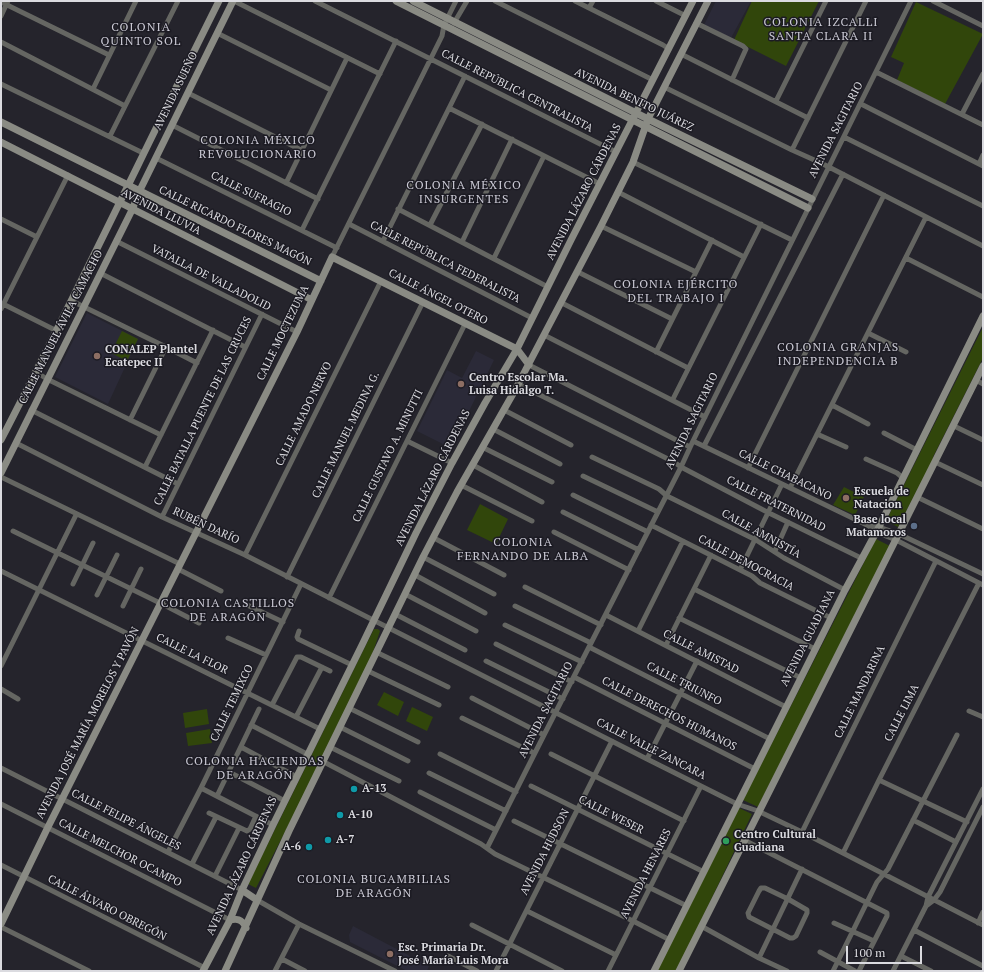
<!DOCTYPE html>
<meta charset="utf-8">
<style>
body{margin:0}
#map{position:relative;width:984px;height:972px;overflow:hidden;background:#25242c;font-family:"PT Serif",serif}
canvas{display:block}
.frame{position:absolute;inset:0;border:2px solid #dbdbe0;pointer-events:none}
.scale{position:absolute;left:846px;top:946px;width:76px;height:18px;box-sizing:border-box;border:2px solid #dbdbe0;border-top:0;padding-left:5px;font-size:12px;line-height:14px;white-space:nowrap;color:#dbdbe0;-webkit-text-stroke:3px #1c1b23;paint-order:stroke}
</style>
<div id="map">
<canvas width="984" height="972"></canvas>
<div class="frame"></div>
<div class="scale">100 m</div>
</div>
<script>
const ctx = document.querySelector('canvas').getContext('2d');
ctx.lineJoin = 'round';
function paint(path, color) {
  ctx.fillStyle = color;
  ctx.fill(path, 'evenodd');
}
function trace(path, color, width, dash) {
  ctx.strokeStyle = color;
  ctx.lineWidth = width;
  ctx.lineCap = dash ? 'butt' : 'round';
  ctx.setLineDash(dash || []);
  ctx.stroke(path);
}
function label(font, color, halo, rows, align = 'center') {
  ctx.font = font + ' "PT Serif",serif';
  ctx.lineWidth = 3;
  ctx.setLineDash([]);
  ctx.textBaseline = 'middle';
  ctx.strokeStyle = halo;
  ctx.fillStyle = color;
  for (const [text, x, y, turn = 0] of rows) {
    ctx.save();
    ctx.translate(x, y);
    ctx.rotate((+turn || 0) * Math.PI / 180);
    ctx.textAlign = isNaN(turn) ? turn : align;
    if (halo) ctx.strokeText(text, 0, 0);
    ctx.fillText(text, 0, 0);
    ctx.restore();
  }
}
const built = new Path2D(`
 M716,1H751L731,38L704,25Z
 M87,313L138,339L108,404L55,377Z
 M476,351L494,360L451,448L417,431L447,370L462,378Z
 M353,926L429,966L427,971H407L350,942L349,935Z`);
const green = new Path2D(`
 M752,1H819L786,66L734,40Z
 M916,2L983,34L945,104L897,80L904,63L891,57Z
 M983,327V358L933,457L934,458L898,527L886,521Z
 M122,331L138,339L127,361L111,353Z
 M844,487L864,497L855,515L833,505Z
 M480,504L508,519L496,544L467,530Z
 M876,539L890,546L758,807L743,800Z
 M374,629H378L380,631L371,658L299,805L256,888L248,884L363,651Z
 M384,692L404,702L398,716L377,705Z
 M412,707L433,717L427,731L406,721Z
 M207,709L209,724L185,728L183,713Z
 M210,729L212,743L188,746L186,733Z
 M739,808L752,814L677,971H657Z`);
const street = new Path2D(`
 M234,1L380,74
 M315,1L616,152
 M495,1L653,80
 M575,1L663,45L669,49
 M656,1L686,16
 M933,1L983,26
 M1,2L109,55
 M589,8L593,1
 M1,16L8,1
 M454,23L467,1
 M696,23L743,46L746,49L732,80
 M217,33L331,90
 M1,42L125,106
 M681,54L808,118
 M876,72L983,125
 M1,84L143,153
 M664,87L792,150L821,163L983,246
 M93,89L136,1
 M188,93L301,150
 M776,101L826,1
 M861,104L983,166
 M449,108L600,184
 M962,114L983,74
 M172,125L318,199
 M110,136L178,1
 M844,137L983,206
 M792,150L866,1
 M156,158L337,248
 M633,162L792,240
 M979,164L983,155
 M286,183L347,58
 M618,192L744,257
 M398,209L548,287
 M1,219L37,237
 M349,224L532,318
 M430,225L482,124
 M601,226L696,272
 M302,230L396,41
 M116,241L297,332
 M383,241L465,76
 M462,242L512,139
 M332,257L442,36L444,25L456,1
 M494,258L544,156
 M906,258L983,297
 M578,272L672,319
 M100,273L245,347
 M72,301L166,347L197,363
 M562,303L688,368
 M3,304L57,331
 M1,309L68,175
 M868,333L906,352
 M544,335L705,417
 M656,352L712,240
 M529,365L690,447
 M36,372L47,379L161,435
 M976,380L983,384
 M518,384L674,462L681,467L769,513L861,558
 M673,399L761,224
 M832,405L868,424
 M31,410L178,484
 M504,410L571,445
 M130,420L166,347
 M954,426L983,440
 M493,429L560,464
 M884,433L917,450
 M817,434L846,447
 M407,441L452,463
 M693,441L869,526L876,532L896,540L983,585
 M16,443L162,517L245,555L647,759L737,804L758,811L802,832L983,925
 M704,446L843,174
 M482,447L552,482
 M592,457L659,489L667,496L756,540L784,558L845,590
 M866,459L897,473L903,478
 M935,462L983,485
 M473,465L542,502
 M145,467L213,330
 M748,468L884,195
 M583,476L658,512
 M1,477L180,564
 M461,485L532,521
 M790,488L926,217
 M573,495L648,532
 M917,497L983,529
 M563,512L639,550
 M162,517L262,314
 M651,525L752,576L760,583L831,618
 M869,526L879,527L899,534L983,574
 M13,531L166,606L199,623
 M554,532L629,570
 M434,538L504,575
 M775,551L788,522
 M245,555L381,281
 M423,557L494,594
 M178,569L221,591
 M740,570L782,484
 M1,571L320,729
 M415,575L485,613
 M287,577L423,302
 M73,584L93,543
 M525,587L601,625
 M694,589L815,649
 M405,594L476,631
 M97,595L117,555
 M329,598L465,324
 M245,604L283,622
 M123,606L141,569
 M515,606L591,643
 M395,614L465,650
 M606,615L786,707
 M679,618L801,678
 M505,625L582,662
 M299,631L297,637L298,639L352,665
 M638,631L683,541
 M228,638L266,655
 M496,644L572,682
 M666,645L711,555
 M589,647L770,739
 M376,652L448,687
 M486,661L563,699
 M1,666L76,515
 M368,671L439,705
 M574,677L755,769
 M1,689L18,699
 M472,698L544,735
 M272,705L297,657H301L330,671
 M349,708L418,742
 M969,711L983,717
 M296,717L322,667
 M462,718L534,753
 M251,725L307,754
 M340,727L408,761
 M241,747L297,777
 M330,747L399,781
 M440,754L516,792
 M551,754L684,821
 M647,759L697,661
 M324,762L481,844L495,854L633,921L670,940
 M1,768L242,890
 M229,772L285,801
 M429,773L506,811
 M879,780L967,822
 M531,786L704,872
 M201,788L273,825
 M420,792L496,830
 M217,796L259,709
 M1,804L230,920
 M209,813L247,831L250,829L256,816
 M913,820L956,842
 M514,821L687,906
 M802,832L936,561
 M744,840L887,913V916L859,971
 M487,848L544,735L681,467L693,441L911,1
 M168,852L201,788L301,584
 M843,853L879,780L979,583
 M192,864L216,817
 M1,865L205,968
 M215,876L239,828
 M761,888H765L788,899L807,910V913L796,936L793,938H790L749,917L748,913L759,891Z
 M257,900L299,924L395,971
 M926,906L934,900L940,892L983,807
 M527,911L616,955
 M834,923L874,941
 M978,923L983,912
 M472,925L562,971
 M701,926L759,958L787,971
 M1,927L89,971
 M914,930L983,966
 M820,952L855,971
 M448,956L477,971
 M901,956L931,971
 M759,958L802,869
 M282,959L305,971
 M275,971L299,924
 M496,971L612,741
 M608,971L701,786
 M833,971L877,882L888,869L957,735
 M893,971L926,906L928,897L983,789`);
const secondary = new Path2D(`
 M396,1L808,208
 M413,1L648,119L812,199
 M1,122L321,281
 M1,142L312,300
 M1,440C76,295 146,147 219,1
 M1,473L132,210L140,190L233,1
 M242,890L257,900
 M230,920C238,918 243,920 246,928
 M1,924L48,827L297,332L332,257L517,349L529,365
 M203,971L230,920L242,890L273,825L362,645L416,533L452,463L485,403L517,349L571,240L693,1
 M225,971L289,831L423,557L457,492L514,392L601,226L633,162L648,119L708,1
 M654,971L845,590L879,527L983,316
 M679,971L983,366`);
const markers = [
 [97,356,4,"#8d6e63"],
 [461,384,4,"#8d6e63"],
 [846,498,4,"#8d6e63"],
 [914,526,4,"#5c6f8a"],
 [354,789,4,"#0f9aa8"],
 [340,815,4,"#0f9aa8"],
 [328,840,4,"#0f9aa8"],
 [726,841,4,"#2e9e5b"],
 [309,847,4,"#0f9aa8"],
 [390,954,4,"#8d6e63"]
];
const streetNames = [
 ["AVENIDA SUEÑO",176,91,-64],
 ["CALLE REPÚBLICA CENTRALISTA",517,91,27],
 ["AVENIDA BENITO JUÁREZ",634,100,26],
 ["AVENIDA SAGITARIO",836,130,-63],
 ["AVENIDA LÁZARO CÁRDENAS",584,192,-63],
 ["CALLE SUFRAGIO",251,194,26],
 ["AVENIDA LLUVIA",161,212,27],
 ["CALLE RICARDO FLORES MAGÓN",235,226,26],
 ["CALLE REPÚBLICA FEDERALISTA",445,262,27],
 ["VATALLA DE VALLADOLID",211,278,27],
 ["CALLE ÁNGEL OTERO",438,297,27],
 ["CALLE MANUEL ÁVILA CAMACHO",61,327,-63],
 ["CALLE MOCTEZUMA",283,333,-64],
 ["CALLE BATALLA PUENTE DE LAS CRUCES",203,411,-64],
 ["CALLE AMADO NERVO",304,414,-64],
 ["AVENIDA SAGITARIO",692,421,-64],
 ["CALLE MANUEL MEDINA G.",346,435,-64],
 ["CALLE GUSTAVO A. MINUTTI",388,456,-64],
 ["CALLE CHABACANO",785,475,26],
 ["AVENIDA LÁZARO CÁRDENAS",433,478,-63],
 ["CALLE FRATERNIDAD",776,504,27],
 ["RUBÉN DARÍO",206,526,25],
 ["CALLE AMNISTÍA",761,534,29],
 ["CALLE DEMOCRACIA",746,563,28],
 ["AVENIDA GUADIANA",808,638,-63],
 ["CALLE AMISTAD",701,652,27],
 ["CALLE LA FLOR",192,654,26],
 ["CALLE TRIUNFO",684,684,27],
 ["CALLE MANDARINA",860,692,-64],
 ["CALLE TEMIXCO",232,703,-64],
 ["AVENIDA SAGITARIO",546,710,-63],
 ["CALLE LIMA",902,713,-63],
 ["CALLE DERECHOS HUMANOS",669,714,27],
 ["AVENIDA JOSÉ MARÍA MORELOS Y PAVÓN",88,723,-63],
 ["CALLE VALLE ZANCARA",651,749,27],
 ["CALLE WESER",611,815,27],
 ["CALLE FELIPE ÁNGELES",126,820,27],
 ["AVENIDA HUDSON",545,852,-63],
 ["CALLE MELCHOR OCAMPO",120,853,27],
 ["AVENIDA LÁZARO CÁRDENAS",242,866,-65],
 ["AVENIDA HENARES",646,874,-63],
 ["CALLE ÁLVARO OBREGÓN",107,908,27]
];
const poiNames = [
 ["CONALEP Plantel",105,350],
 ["Ecatepec II",105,363],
 ["Centro Escolar Ma.",469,378],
 ["Luisa Hidalgo T.",469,391],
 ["Escuela de",854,492],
 ["Natacion",854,505],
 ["Base local",906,520,"right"],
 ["Matamoros",906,533,"right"],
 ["A-13",362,789],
 ["A-10",348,815],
 ["Centro Cultural",734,835],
 ["Guadiana",734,848],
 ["A-7",336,840],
 ["A-6",301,847,"right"],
 ["Esc. Primaria Dr.",398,948],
 ["José María Luis Mora",398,961]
];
const neighbourhoodNames = [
 ["COLONIA IZCALLI",821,23],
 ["SANTA CLARA II",821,37],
 ["COLONIA",141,28],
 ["QUINTO SOL",141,42],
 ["COLONIA MÉXICO",258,141],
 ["REVOLUCIONARIO",258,155],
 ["COLONIA MÉXICO",464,186],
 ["INSURGENTES",464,200],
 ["COLONIA EJÉRCITO",676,285],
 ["DEL TRABAJO I",676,299],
 ["COLONIA GRANJAS",838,348],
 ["INDEPENDENCIA B",838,362],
 ["COLONIA",523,543],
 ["FERNANDO DE ALBA",523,557],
 ["COLONIA CASTILLOS",228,604],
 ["DE ARAGÓN",228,618],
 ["COLONIA HACIENDAS",255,762],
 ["DE ARAGÓN",255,776],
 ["COLONIA BUGAMBILIAS",374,880],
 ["DE ARAGÓN",374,894]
];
paint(built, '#2b2a38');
paint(green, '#31460b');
trace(street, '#656662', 5);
trace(secondary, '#8a8b84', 7);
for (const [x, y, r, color] of markers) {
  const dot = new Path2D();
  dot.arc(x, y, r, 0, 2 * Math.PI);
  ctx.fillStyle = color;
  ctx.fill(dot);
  trace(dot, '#1c1b23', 1.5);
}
label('11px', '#dbdbe0', '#1c1b23', streetNames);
label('bold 11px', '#dbdbe0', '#1c1b23', poiNames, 'left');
ctx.letterSpacing = '1px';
label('12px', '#cbcad5', '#1c1b23', neighbourhoodNames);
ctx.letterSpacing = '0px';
</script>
